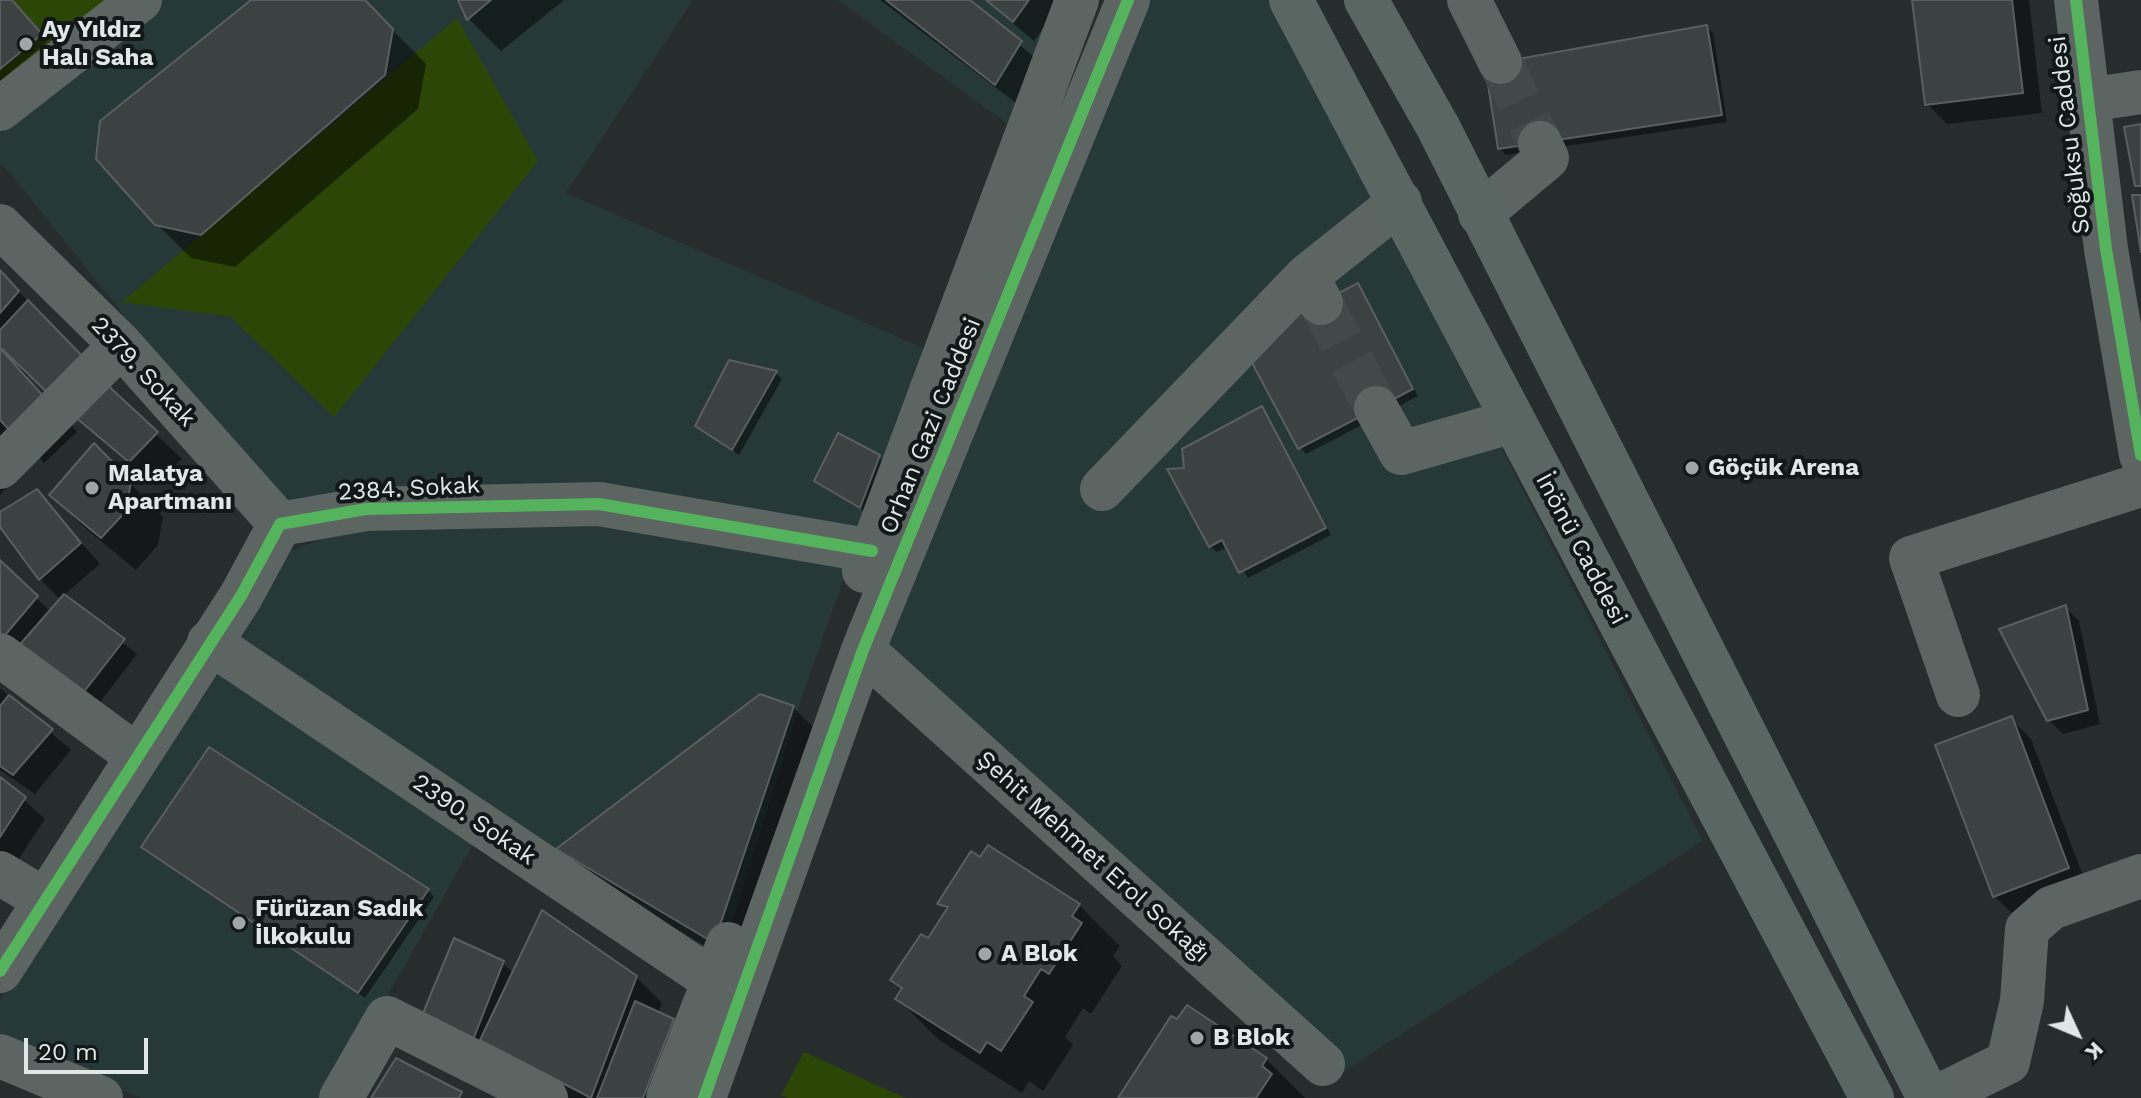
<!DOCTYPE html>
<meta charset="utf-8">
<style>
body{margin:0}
#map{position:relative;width:2141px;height:1098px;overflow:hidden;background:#272d2d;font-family:"Work Sans",sans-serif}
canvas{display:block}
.north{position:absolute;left:2037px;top:994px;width:80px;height:80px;-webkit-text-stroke:6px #121717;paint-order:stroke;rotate:134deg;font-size:22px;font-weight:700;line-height:32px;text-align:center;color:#dfe7e7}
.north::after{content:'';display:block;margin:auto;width:28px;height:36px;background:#dfe7e7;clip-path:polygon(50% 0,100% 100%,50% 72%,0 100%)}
.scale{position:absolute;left:24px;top:1038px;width:124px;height:36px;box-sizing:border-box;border:4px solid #dfe7e7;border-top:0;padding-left:10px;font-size:24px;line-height:28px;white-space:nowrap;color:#dfe7e7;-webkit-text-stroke:6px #121717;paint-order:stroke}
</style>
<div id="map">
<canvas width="2141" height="1098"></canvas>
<div class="north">K</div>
<div class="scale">20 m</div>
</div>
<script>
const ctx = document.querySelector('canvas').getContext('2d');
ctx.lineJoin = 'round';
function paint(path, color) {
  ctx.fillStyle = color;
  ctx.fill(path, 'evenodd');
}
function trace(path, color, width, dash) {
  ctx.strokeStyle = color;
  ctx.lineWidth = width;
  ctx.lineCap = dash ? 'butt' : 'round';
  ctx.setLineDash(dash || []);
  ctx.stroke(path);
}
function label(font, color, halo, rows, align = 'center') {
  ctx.font = font + ' "Work Sans",sans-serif';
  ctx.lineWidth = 8;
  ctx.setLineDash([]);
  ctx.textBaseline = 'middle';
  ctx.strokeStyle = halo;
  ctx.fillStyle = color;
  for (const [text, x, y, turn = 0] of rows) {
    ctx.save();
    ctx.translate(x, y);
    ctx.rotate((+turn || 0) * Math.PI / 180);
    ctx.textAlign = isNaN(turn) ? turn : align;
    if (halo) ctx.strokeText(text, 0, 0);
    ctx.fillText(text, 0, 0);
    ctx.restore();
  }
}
const built = new Path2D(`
 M115,0H693L566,193L926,349L806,685L714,981L472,846L330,1098H141L0,1037V1000L283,554L370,520L280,512L8,170L0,165V91Z
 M838,0H1058L1009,125Z
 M1150,0H1272L1703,841L1328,1081L867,672L1008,315Z`);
const green = new Path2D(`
 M0,0H106L0,88Z
 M457,18L538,161L334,417L231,317L122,302Z
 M804,1052L905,1098H788L781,1095Z`);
const shadow = new Path2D(`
 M0,0H11L47,42L0,81Z
 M254,0H363L426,64L418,109L235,267L191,258L157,224Z
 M460,0H564L501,51L468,18Z
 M880,0H967L1041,63L1016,103Z
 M985,0H1057L1060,3L1034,41Z
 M1914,0H2029L2042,113L1947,124L1927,104Z
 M1706,27L1713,33L1727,122L1506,155L1500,148Z
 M0,271L109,390L182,459L156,486L29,375L26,377L77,432L44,463L39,457L0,495Z
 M1358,286L1418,396L1306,454L1300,447Z
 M730,362L776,373L782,379L739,455L697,426Z
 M1262,409L1331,535L1248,578L1228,547L1217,552L1210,546L1186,469Z
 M94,446L163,517L158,545L136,570L85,528L51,495Z
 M878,457L885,463L867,513L816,481Z
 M37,492L100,564L63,596L137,654L98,705L0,644V563L51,612L61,600L40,579L0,523V515Z
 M2065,607L2079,621L2100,724L2063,734L2049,720Z
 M0,688L71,750L35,794L0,770Z
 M793,707L819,733L740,967L584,874L559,849Z
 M2011,719L2031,739L2088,889L2015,916L1994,896Z
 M0,779L45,819L10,872L0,865Z
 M144,847L428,890L434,897L365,998Z
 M940,903L1079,905L1120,946L1113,956L1122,966L1091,1014L1083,1008L1065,1037L1073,1045L1043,1091L1029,1081L1022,1093L939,1040L897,998L903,990L893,980L929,941L948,911Z
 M503,963L514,974L636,977L662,1003L658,1014L673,1021L706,1054L689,1098H569L438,1031Z
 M1187,1008L1266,1059L1305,1098H1121Z`);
const building = new Path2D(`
 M0,0H12L42,34L0,69Z
 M251,0H365L393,29L385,75L201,235L155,225L96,159L100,121Z
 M458,0H491L467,20Z
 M886,0H970L1022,41L995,85Z
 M986,0H1029L1013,22Z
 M1912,0H2012L2023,93L1925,105Z
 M1707,25L1722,115L1498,149L1485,65Z
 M2141,124V186H2135L2124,127Z
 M2132,195H2141V252Z
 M0,270L19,291L0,313Z
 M1358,283L1413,389L1298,449L1242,344Z
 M28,300L87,361L53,398L0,347V330Z
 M0,348L52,406L18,439L0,420Z
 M729,360L777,371L732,450L695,426Z
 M103,381L158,432L129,462L74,416Z
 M1262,406L1326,528L1239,573L1222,540L1209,547L1167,469L1184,468L1182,449Z
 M838,433L880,455L860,508L814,481Z
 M94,443L131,481L126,511L101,538L49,495Z
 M37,489L81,543L39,580L0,527V512Z
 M0,560L38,596L0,641Z
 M64,594L125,639L83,693L16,649Z
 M2066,605L2088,710L2047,721L1999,629Z
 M760,694L794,706L714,943L556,849Z
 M9,695L53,729L13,775L0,766V706Z
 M2012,716L2069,868L1993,897L1935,745Z
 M209,747L429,889L358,993L141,847Z
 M0,777L26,797L0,837Z
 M988,845L1080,904L1072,916L1082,923L1049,974L1041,969L1024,996L1033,1002L1001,1051L987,1042L980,1053L895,999L902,988L890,980L921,934L928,938L948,907L937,904L971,851L980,857Z
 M542,910L637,976L591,1098L480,1040Z
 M454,938L504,961L471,1045L421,1018Z
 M635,1001L674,1019L643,1098H597Z
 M1187,1005L1267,1058L1262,1066L1272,1074L1256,1098H1118L1171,1016L1177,1019Z
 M396,1058L462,1092L459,1098H371Z`);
const minorTunnel = new Path2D(`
 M1500,62L1540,143
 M1321,303L1376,408`);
const minor = new Path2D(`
 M1469,0L1500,62
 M2076,0L2106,249L2141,455
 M2088,100L2141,92
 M0,109L140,0
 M1480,214L1547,158L1540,143
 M0,226L121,345L280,524
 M1321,303L1307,276L1400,202
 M1376,408L1401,453L1513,421
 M0,467L121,345
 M1102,489L1307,276
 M864,571L1077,0
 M209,642L714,981L740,992
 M863,650L1323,1064
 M0,655L137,756
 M1958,695L1911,558L2141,485
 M0,873L45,900
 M0,971L241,596L280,524L366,509L599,504L872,551
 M0,1056L101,1098
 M341,1098L387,1018L546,1098
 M668,1098L728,944
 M704,1098L863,650L1128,0
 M1935,1098L2008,1062L2022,1001L2027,929L2051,908L2141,876`);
const major = new Path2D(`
 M1291,0L1872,1098
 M1366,0L1438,127L1929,1098`);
const cycleway = new Path2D(`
 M2076,0L2106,249L2141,455
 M0,971L241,596L280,524L366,509L599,504L872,551
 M704,1098L863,650L1128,0`);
const markers = [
 [26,44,8,"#9fa6a6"],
 [1692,468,8,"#9fa6a6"],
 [92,488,8,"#9fa6a6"],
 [239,923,8,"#9fa6a6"],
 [985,954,8,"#9fa6a6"],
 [1197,1038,8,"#9fa6a6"]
];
const poiNames = [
 ["Ay Yıldız",42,30],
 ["Halı Saha",42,58],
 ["Göçük Arena",1708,468],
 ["Malatya",108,474],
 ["Apartmanı",108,502],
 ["Fürüzan Sadık",255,909],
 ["İlkokulu",255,937],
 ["A Blok",1001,954],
 ["B Blok",1213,1038]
];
const streetNames = [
 ["Soğuksu Caddesi",2070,135,-97],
 ["2379. Sokak",143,372,47],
 ["Orhan Gazi Caddesi",931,426,-68],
 ["2384. Sokak",409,489,-3],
 ["İnönü Caddesi",1581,549,62],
 ["2390. Sokak",474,820,34],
 ["Şehit Mehmet Erol Sokağı",1093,857,42]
];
paint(built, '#263938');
paint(green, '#2c4608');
paint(shadow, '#0007');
paint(building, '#3c4142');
trace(building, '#5a5e60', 2);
trace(minorTunnel, '#434949', 44, [44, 22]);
trace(minor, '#5c6562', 44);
trace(major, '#5a6662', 44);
trace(cycleway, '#56b35d', 12);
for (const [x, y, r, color] of markers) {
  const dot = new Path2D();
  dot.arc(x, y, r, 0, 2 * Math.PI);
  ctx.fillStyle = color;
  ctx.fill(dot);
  trace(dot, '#121717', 3);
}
label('bold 24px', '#dfe7e7', '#121717', poiNames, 'left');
label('24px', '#dfe7e7', '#121717', streetNames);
</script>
